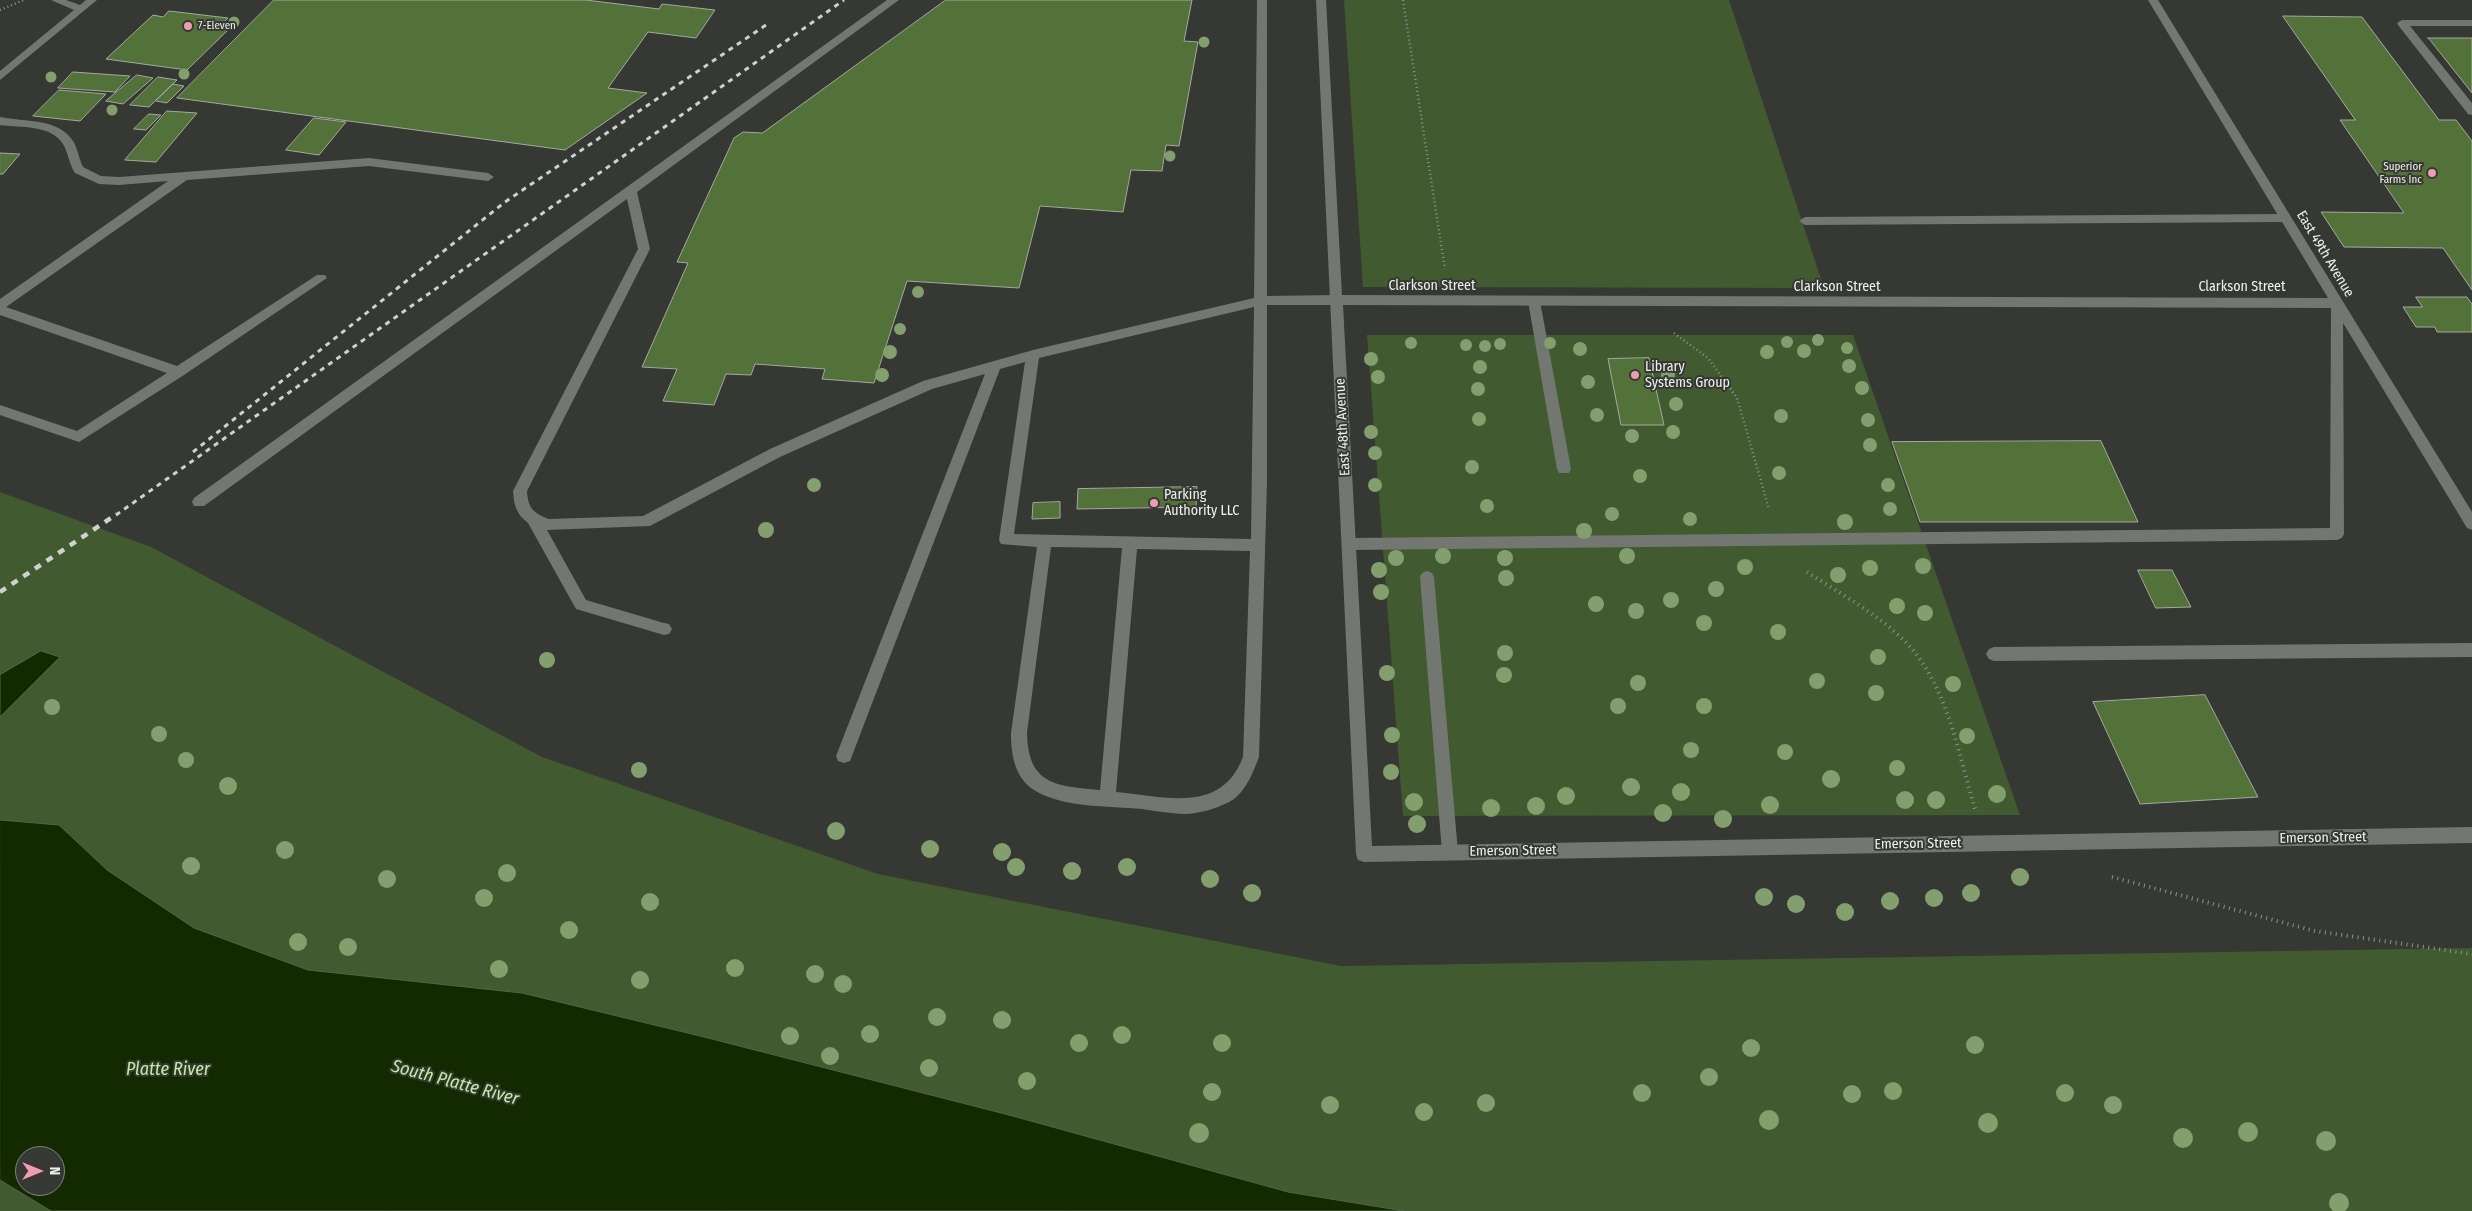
<!DOCTYPE html>
<style>
body{margin:0}
#map{position:relative;width:2472px;height:1211px;overflow:hidden;background:#353833;font-family:"Fira Sans Condensed",sans-serif}
canvas{display:block}
.north{position:absolute;left:15px;top:1146px;width:50px;height:50px;box-sizing:border-box;background:#353833;border:1px solid #7f827e;border-radius:50%;rotate:90deg;font-size:14px;font-weight:700;line-height:20px;text-align:center;color:#eff1ee}
.north::after{content:'';display:block;margin:auto;width:18px;height:22px;background:#f19ab3;clip-path:polygon(50% 0,100% 100%,50% 72%,0 100%)}
</style>
<div id="map">
<canvas width="2472" height="1211"></canvas>
<div class="north">N</div>
</div>
<script>
const ctx = document.querySelector('canvas').getContext('2d');
ctx.lineJoin = 'round';
function paint(path, color) {
  ctx.fillStyle = color;
  ctx.fill(path, 'evenodd');
}
function trace(path, color, width, dash) {
  ctx.strokeStyle = color;
  ctx.lineWidth = width;
  ctx.lineCap = dash ? 'butt' : 'round';
  ctx.setLineDash(dash || []);
  ctx.stroke(path);
}
function label(font, color, halo, rows, align = 'center') {
  ctx.font = font + ' "Fira Sans Condensed",sans-serif';
  ctx.lineWidth = 4;
  ctx.setLineDash([]);
  ctx.textBaseline = 'middle';
  ctx.strokeStyle = halo;
  ctx.fillStyle = color;
  for (const [text, x, y, turn = 0] of rows) {
    ctx.save();
    ctx.translate(x, y);
    ctx.rotate((+turn || 0) * Math.PI / 180);
    ctx.textAlign = isNaN(turn) ? turn : align;
    if (halo) ctx.strokeText(text, 0, 0);
    ctx.fillText(text, 0, 0);
    ctx.restore();
  }
}
const green = new Path2D(`
 M1344,0H1729L1824,288L1363,287Z
 M1367,335H1853L2020,815L1403,816Z
 M0,492L151,547L542,757L878,874L1341,966L2472,948V1211H1404L1289,1192L1009,1115L704,1037L522,993L308,970L194,928L107,870L59,825L0,820V717L60,657L41,651L0,675Z
 M0,1175L64,1211H0Z`);
const water = new Path2D(`
 M41,651L60,657L0,717V675Z
 M0,820L59,825L107,870L194,928L308,970L522,993L704,1037L1009,1115L1288,1192L1404,1211H51L0,1180ZM25,1156H55V1186H25Z`);
const building = new Path2D(`
 M274,0H586L659,9L662,4L715,10L696,38L648,32L608,88L647,93L565,150L177,98Z
 M946,0H1192L1184,41L1198,42L1179,146L1166,145L1162,171L1131,170L1123,212L1040,206L1019,288L907,281L874,383L822,379L825,369L755,364L751,375L726,374L714,405L663,401L677,369L642,367L688,263L677,262L734,138L743,132L762,133Z
 M169,11L228,18L221,25L232,26L187,70L106,59L153,15L163,17Z
 M2283,16L2362,17L2439,120H2456L2472,141V290L2443,248L2344,247L2321,212L2404,213L2340,120H2355Z
 M2428,38H2472V93L2430,40Z
 M73,72L130,76L115,92L58,88Z
 M137,75L153,78L123,104L106,101Z
 M158,77L177,80L149,107L130,105Z
 M173,84L184,86L167,103L156,101Z
 M59,90L106,94L80,121L33,116Z
 M167,111L197,113L156,162L125,160Z
 M149,114L161,115L146,130L134,129Z
 M314,118L346,122L319,155L286,150Z
 M0,153L20,154L3,174H0Z
 M2416,297H2467L2472,304V332H2437L2435,327H2416L2403,307H2422Z
 M1649,358L1664,425H1621L1608,359Z
 M2101,441L2138,522H1920L1892,442Z
 M1197,487L1196,507L1077,509L1078,489Z
 M1060,502V518L1032,519L1033,503Z
 M2138,570H2172L2191,607L2156,608Z
 M2205,695L2258,797L2140,804L2093,702Z`);
const pathFar1 = new Path2D(`
 M1403,0L1445,269
 M0,10L24,0
 M1674,333L1708,358L1737,398L1769,509`);
const path = new Path2D(`
 M1807,572C1842,595 1884,617 1912,649C1949,693 1959,756 1975,809
 M2112,877L2315,931L2472,954`);
const lane = new Path2D(`
 M51,0H66L80,5L86,0H97L0,80V71L74,10Z
 M887,0H899L637,192L650,249L527,491C528,508 533,513 549,519L643,516L770,449L923,381L1033,350L1254,298L1257,0H1267V296L1336,295L1342,300L1336,305H1267V482L1259,757C1253,772 1247,789 1234,799C1222,807 1202,813 1187,814C1172,814 1157,811 1142,809C1110,806 1058,808 1031,788C1014,775 1011,753 1011,733L1037,547L1001,544L999,540L1025,362L1000,369L850,761L844,763L838,761L836,756L985,374L932,389L780,457L650,526L547,530L586,600L664,623L669,624L672,629L669,634L664,635L576,609L528,523C516,514 514,505 513,491L638,249L627,199L204,506H194L192,502L194,498ZM1254,307L1251,539L1014,534L1039,358ZM1051,547L1122,548L1100,790C1056,786 1028,785 1027,733ZM1137,549L1250,551L1243,757C1221,815 1164,796 1116,792Z
 M2402,20H2472V26H2410L2472,103V115L2468,114L2398,25L2397,23Z
 M0,117C24,122 59,118 73,141C78,149 79,159 83,167L101,176L119,177L369,158L488,173L494,177L488,181L369,166L187,180L6,307L177,366L317,275H325L327,278L184,375L79,442L0,415V405L77,431L167,373L0,315V299L168,181L119,185L99,184L75,173C69,164 68,152 63,144C50,124 20,128 0,125Z
 M2285,214L2291,218L2285,222L1805,225L1799,221L1805,217Z
 M1534,296L1540,301L1571,469L1569,473H1559L1557,469L1528,301Z
 M2337,298L2343,303L2344,534L2342,538L2337,540L1349,550L1344,548L1342,544L1344,540L1349,538L2330,528L2331,303Z
 M1427,571L1432,573L1434,577L1458,852L1456,858L1450,860L1444,858L1442,852L1420,577L1422,573Z
 M2472,643V657L1994,661L1989,659L1986,654L1989,649L1994,647Z`);
const street = new Path2D(`
 M1316,0H1326L1342,295L2328,298L2148,0H2158L2472,512V530L2467,528L2334,308L1343,305L1372,846L2472,827V843L1364,862L1358,860L1356,854Z`);
const railFar1 = new Path2D(`
 M193,452L505,202L766,25
 M116,515L844,0`);
const rail = new Path2D(`
 M0,592L117,514`);
const trees = [
 [234,22,5.5],
 [1204,42,5.5],
 [184,74,5.5],
 [51,77,5.5],
 [112,110,5.5],
 [1170,156,5.5],
 [918,292,6],
 [900,329,6],
 [1818,340,6],
 [1787,342,6],
 [1411,343,6],
 [1550,343,6],
 [1500,344,6],
 [1466,345,6],
 [1485,346,6],
 [1847,348,6],
 [1580,349,7],
 [1804,351,7],
 [890,352,7],
 [1767,352,7],
 [1371,359,7],
 [1849,366,7],
 [1480,367,7],
 [882,375,7],
 [1668,375,7],
 [1378,377,7],
 [1588,382,7],
 [1862,388,7],
 [1478,389,7],
 [1676,404,7],
 [1597,415,7],
 [1781,416,7],
 [1479,419,7],
 [1868,420,7],
 [1371,432,7],
 [1673,432,7],
 [1632,436,7],
 [1870,445,7],
 [1375,453,7],
 [1472,467,7],
 [1779,473,7],
 [1640,476,7],
 [814,485,7],
 [1375,485,7],
 [1888,485,7],
 [1487,506,7],
 [1890,509,7],
 [1612,514,7],
 [1690,519,7],
 [1845,522,8],
 [766,530,8],
 [1584,531,8],
 [1443,556,8],
 [1627,556,8],
 [1396,558,8],
 [1505,558,8],
 [1923,566,8],
 [1745,567,8],
 [1870,568,8],
 [1379,570,8],
 [1838,575,8],
 [1506,578,8],
 [1716,589,8],
 [1381,592,8],
 [1671,600,8],
 [1596,604,8],
 [1897,606,8],
 [1636,611,8],
 [1925,613,8],
 [1704,623,8],
 [1778,632,8],
 [1505,653,8],
 [1878,657,8],
 [547,660,8],
 [1387,673,8],
 [1504,675,8],
 [1817,681,8],
 [1638,683,8],
 [1953,684,8],
 [1876,693,8],
 [1618,706,8],
 [1704,706,8],
 [52,707,8],
 [159,734,8],
 [1392,735,8],
 [1967,736,8],
 [1691,750,8],
 [1785,752,8],
 [186,760,8],
 [1897,768,8],
 [639,770,8],
 [1391,772,8],
 [1831,779,9],
 [228,786,9],
 [1631,787,9],
 [1681,792,9],
 [1997,794,9],
 [1566,796,9],
 [1905,800,9],
 [1936,800,9],
 [1414,802,9],
 [1770,805,9],
 [1536,806,9],
 [1491,808,9],
 [1663,813,9],
 [1723,819,9],
 [1417,824,9],
 [836,831,9],
 [930,849,9],
 [285,850,9],
 [1002,852,9],
 [191,866,9],
 [1016,867,9],
 [1127,867,9],
 [1072,871,9],
 [507,873,9],
 [2020,877,9],
 [387,879,9],
 [1210,879,9],
 [1252,893,9],
 [1971,893,9],
 [1764,897,9],
 [484,898,9],
 [1934,898,9],
 [1890,901,9],
 [650,902,9],
 [1796,904,9],
 [1845,912,9],
 [569,930,9],
 [298,942,9],
 [348,947,9],
 [735,968,9],
 [499,969,9],
 [815,974,9],
 [640,980,9],
 [843,984,9],
 [937,1017,9],
 [1002,1020,9],
 [870,1034,9],
 [1122,1035,9],
 [790,1036,9],
 [1079,1043,9],
 [1222,1043,9],
 [1975,1045,9],
 [1751,1048,9],
 [830,1056,9],
 [929,1068,9],
 [1709,1077,9],
 [1027,1081,9],
 [1893,1091,9],
 [1212,1092,9],
 [1642,1093,9],
 [2065,1093,9],
 [1852,1094,9],
 [1486,1103,9],
 [1330,1105,9],
 [2113,1105,9],
 [1424,1112,9],
 [1769,1120,10],
 [1988,1123,10],
 [2248,1132,10],
 [1199,1133,10],
 [2183,1138,10],
 [2326,1141,10],
 [2339,1203,10]
];
const markers = [
 [188,26,5,"#f19ab3"],
 [2432,173,5,"#f19ab3"],
 [1635,375,5,"#f19ab3"],
 [1154,503,5,"#f19ab3"]
];
const farPoinames = [
 ["7-Eleven",198,26],
 ["Superior",2422,167,"right"],
 ["Farms Inc",2422,180,"right"]
];
const streetNames = [
 ["East 49th Avenue",2325,254,59],
 ["Clarkson Street",1432,286],
 ["Clarkson Street",1837,287],
 ["Clarkson Street",2242,287],
 ["East 48th Avenue",1343,427,-93],
 ["Emerson Street",2323,838,-1],
 ["Emerson Street",1918,844,-1],
 ["Emerson Street",1513,851,-1]
];
const poiNames = [
 ["Library",1645,367],
 ["Systems Group",1645,383],
 ["Parking",1164,495],
 ["Authority LLC",1164,511]
];
const nearWaternames = [
 ["Platte River",168,1070],
 ["South Platte River",455,1083,15]
];
paint(green, '#425a2f');
paint(water, '#132900');
trace(water, '#556547', 1);
paint(building, '#527239');
trace(building, '#a5a9a2', 1);
trace(pathFar1, '#8e918d', 2.5, [1, 3]);
trace(path, '#8e918d', 4, [1, 4.5]);
paint(lane, '#737771');
paint(street, '#737771');
trace(railFar1, '#ced1cd', 3, [5, 5]);
trace(rail, '#ced1cd', 4.5, [7, 7]);
ctx.fillStyle = '#839f6e';
for (const [x, y, r] of trees) {
  ctx.beginPath();
  ctx.arc(x, y, r, 0, 2 * Math.PI);
  ctx.fill();
}
for (const [x, y, r, color] of markers) {
  const dot = new Path2D();
  dot.arc(x, y, r, 0, 2 * Math.PI);
  ctx.fillStyle = color;
  ctx.fill(dot);
  trace(dot, '#353833', 2);
}
label('11px', '#eff1ee', '#353833', farPoinames, 'left');
label('14px', '#eff1ee', '#353833', streetNames);
label('14px', '#eff1ee', '#353833', poiNames, 'left');
label('italic 18px', '#bfef9b', '#353833', nearWaternames);
</script>
